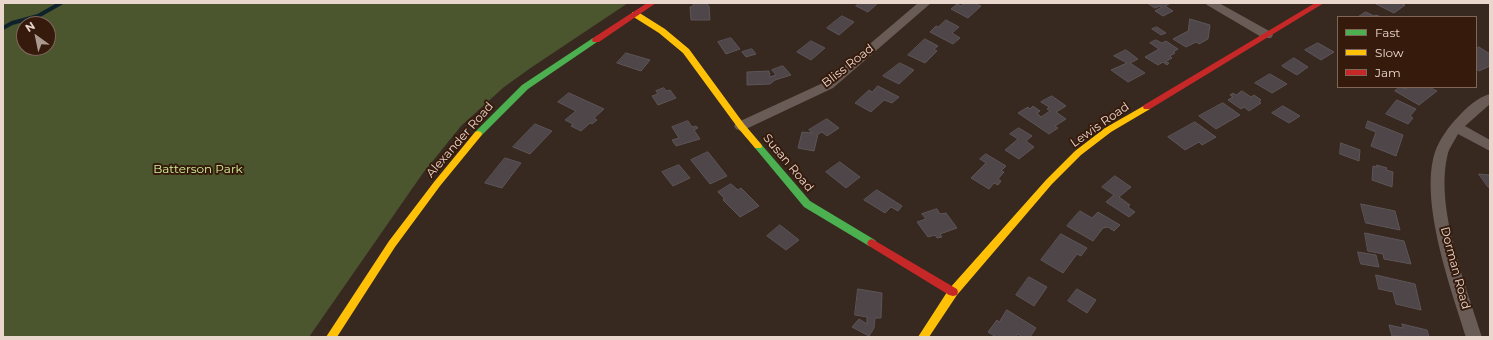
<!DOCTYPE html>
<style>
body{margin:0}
#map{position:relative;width:1493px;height:340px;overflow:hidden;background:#372820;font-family:Montserrat,sans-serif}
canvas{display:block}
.frame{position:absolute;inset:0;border:4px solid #e9d6cc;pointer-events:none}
.legend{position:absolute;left:1337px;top:16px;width:140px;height:72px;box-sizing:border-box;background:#361b0c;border:1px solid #7e6659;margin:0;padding:5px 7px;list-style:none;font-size:12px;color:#e9d6cc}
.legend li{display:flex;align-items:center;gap:8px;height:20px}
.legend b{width:20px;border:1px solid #7e6659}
.north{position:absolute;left:16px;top:16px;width:40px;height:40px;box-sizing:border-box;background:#361b0c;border:1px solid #7e6659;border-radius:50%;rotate:327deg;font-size:11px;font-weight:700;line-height:16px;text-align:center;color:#e9d6cc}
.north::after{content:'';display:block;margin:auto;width:14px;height:18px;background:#ab9990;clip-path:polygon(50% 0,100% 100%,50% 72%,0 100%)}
</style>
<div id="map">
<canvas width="1493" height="340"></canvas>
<div class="frame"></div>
<ul class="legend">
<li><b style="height:5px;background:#4caf50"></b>Fast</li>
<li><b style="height:5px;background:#ffc107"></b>Slow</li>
<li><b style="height:5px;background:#c62828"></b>Jam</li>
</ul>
<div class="north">N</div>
</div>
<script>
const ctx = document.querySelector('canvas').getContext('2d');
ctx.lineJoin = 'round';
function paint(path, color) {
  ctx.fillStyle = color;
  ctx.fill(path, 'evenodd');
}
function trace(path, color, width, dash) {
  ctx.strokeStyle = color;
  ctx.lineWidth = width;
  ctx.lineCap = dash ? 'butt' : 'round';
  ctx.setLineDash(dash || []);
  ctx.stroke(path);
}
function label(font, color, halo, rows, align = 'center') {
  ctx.font = font + ' Montserrat,sans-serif';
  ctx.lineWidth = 4;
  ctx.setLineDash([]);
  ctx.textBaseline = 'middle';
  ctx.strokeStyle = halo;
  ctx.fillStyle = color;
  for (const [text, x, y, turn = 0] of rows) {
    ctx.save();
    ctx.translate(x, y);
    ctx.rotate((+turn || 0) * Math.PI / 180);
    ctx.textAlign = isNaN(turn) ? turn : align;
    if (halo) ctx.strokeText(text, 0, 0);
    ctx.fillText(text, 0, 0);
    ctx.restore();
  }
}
const green = new Path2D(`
 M3,3H628L532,67L504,87L461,126L423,173L309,337H3ZM24,24H48V48H24Z`);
const stream = new Path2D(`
 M3,28L12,23L38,16L61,3`);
const building = new Path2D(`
 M693,3H707L708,6H709L710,20H691L690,7L693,6Z
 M860,3H878L868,12L856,6Z
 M964,3H973L981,6L968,18L951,9L957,4L961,6Z
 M1148,3H1171L1165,6L1173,11L1163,16L1155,11L1162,7L1160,6L1155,8Z
 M1378,3H1403L1402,4L1405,5L1394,13L1376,4Z
 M1366,12L1374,16L1376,15L1381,17H1358Z
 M842,16L854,22L839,35L827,28Z
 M1190,19L1210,25L1208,39L1199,44L1196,42L1186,47L1173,39L1188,31Z
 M946,20L959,27L952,33L960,38L953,44L930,32L936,26L938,27Z
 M1157,27L1166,33L1161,35L1152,29Z
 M731,38L740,49L726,54L718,42Z
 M925,39L938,46L934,49L937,51L925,63L908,55Z
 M1156,40L1162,43L1166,41L1178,49L1173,52L1175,53L1170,56L1172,58L1165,62L1169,63L1167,65L1163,62L1158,65L1145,57L1159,49L1150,43Z
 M811,41L825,48L811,60L797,52Z
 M1318,43L1334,52L1321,60L1305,50Z
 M1479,47L1490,54V66L1479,71L1476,69V49Z
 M752,49L756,54L746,57L742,52Z
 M1126,50L1138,59L1130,63L1145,73L1128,82L1111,70L1127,63L1114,56Z
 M626,53L650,60L641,71L617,63Z
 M1294,58L1308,67L1297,75L1282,66Z
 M900,63L914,70L899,84L883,76Z
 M783,66L791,75L775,80L770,84L747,85V72L769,71L770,77L776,75L772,70Z
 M1270,74L1287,84L1272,93L1255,83Z
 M878,86L899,97L892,103L884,100L871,112L855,103L869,90L872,92Z
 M1400,87L1406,89L1407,88L1405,87H1429L1437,91L1419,105L1395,91Z
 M664,88L666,91L670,90L676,98L658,105L652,96L658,94L656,91Z
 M1242,91L1251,97L1254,95L1261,100L1259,102L1261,103L1249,111L1244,107L1241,109L1228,100L1233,97L1230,95L1233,93L1236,95Z
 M569,93L604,109L594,118L597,120L592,124L590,123L581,131L571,126L573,124L565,120L576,111L558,102Z
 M1052,96L1066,106L1056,112L1066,119L1055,126L1058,128L1049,134L1018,113L1028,107L1030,109L1033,106L1040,111L1037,113L1041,117L1050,111L1047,109L1049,107L1041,102Z
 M1397,100L1416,109L1410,116L1413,118L1408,124L1386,114Z
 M1223,103L1240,115L1216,129L1199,116Z
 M1283,106L1300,116L1289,123L1272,113Z
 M827,119L839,128L827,136L822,132L818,134L814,151L798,148L802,132L813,133L809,130Z
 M688,121L692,127L696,126L698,128L694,130L700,139L676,146L672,140L679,138L672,127Z
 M1368,121L1403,135L1396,156L1371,146L1376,132L1366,128Z
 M1195,122L1216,137L1202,145L1199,142L1185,150L1168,137Z
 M535,124L552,131L530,154L513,147Z
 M1019,128L1032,136L1026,141L1034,147L1019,159L1005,150L1018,139L1010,134Z
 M1341,143L1360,150L1359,161L1340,154Z
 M708,152L727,176L710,184L691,160Z
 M986,154L1006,166L1001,171L1004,172L998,179L1001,181L998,185L994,183L989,189L971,178L986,163L980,159Z
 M505,158L521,163L502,188L485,183Z
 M840,162L860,177L846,188L826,172Z
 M679,165L690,178L673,186L662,172Z
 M1377,165L1387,168L1386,170L1393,172L1392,187L1372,180L1373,166L1377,167Z
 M1479,174L1490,175V188L1488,187Z
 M1115,176L1131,187L1119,197L1130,205L1128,207L1135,212L1129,217L1106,202L1114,195L1102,187Z
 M731,184L738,190L741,188L759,206L740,217L723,200L724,198L718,192Z
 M877,190L902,206L898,211L891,207L885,213L864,200Z
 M1361,204L1395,211L1400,230L1366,223Z
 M937,209L940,214L946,213L957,228L940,234L942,237L937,238L935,235L928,237L917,222L926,219L922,214Z
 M1080,211L1092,218L1098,212L1120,225L1114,231L1108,227L1103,228L1093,241L1067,226Z
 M780,225L799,240L786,250L767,236Z
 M1365,233L1404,241L1411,264L1384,259L1383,254L1368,251Z
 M1061,234L1087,248L1081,256L1077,254L1063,273L1041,260Z
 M1358,252L1376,255L1379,267L1361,264Z
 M1376,275L1415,284L1421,310L1396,304L1393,292L1379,289Z
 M1029,277L1047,287L1034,306L1016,295Z
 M858,289L882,293L881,318H875L874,328L869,336L852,327L859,319L867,324V317L855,315Z
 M1077,289L1096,300L1087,313L1068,301Z
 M1007,310L1036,328L1030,337H1022L1018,334L1016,337H996L988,332L997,320L999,322Z
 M1402,324L1427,330L1429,337L1392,336L1389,325L1403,328Z`);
const street = new Path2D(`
 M918,3H931L833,88L746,129L741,131L736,129L734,126L736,123L825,82Z
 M1205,3H1219L1271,32L1273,35L1271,38H1263L1207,5Z
 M1490,94V104L1465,126L1490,140V151L1458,134C1455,140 1450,147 1448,153C1434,207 1466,285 1482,337H1466C1451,289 1419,201 1435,152C1439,140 1449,126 1458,117C1466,108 1478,97 1490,94Z`);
const fast = new Path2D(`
 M593,38H599L600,40L528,89L481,136H475L474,134L475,132L522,85Z
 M758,143L761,144L810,201L875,240L877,243L875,246L872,247L869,246L804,207L755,148L754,146Z`);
const slow = new Path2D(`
 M632,12H638L665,29L689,49L744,124L761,144L762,146L761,148H755L738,128L683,53L659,33L632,16Z
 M1147,104L1150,105L1151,107L1150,109L1111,132L1081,155L1052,184L957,295L929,337H918L949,289L1046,180L1075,151L1105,128Z
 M478,131L481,132L482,134L481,136L440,186L395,247L337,337H326L389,241L434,182L475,132Z`);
const jam = new Path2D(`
 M647,3H656L599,42H593L592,40L593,38Z
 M1315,3H1324L1150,109H1144L1143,107L1144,105Z
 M872,239L957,289L958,292L957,295L953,296L949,295L869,246L867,243L869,240Z`);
const streetNames = [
 ["Bliss Road",848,66,-38],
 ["Lewis Road",1100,125,-35],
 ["Alexander Road",460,140,-49],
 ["Susan Road",788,163,50],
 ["Dorman Road",1455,268,75]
];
const parkNames = [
 ["Batterson Park",198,169]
];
paint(green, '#4b562f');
trace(stream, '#0e222c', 4);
paint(building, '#4e4649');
trace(building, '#5d5558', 1);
paint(street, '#695c56');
paint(fast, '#4caf50');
paint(slow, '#ffc107');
paint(jam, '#c62828');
label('12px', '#e9d6cc', '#361b0c', streetNames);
label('12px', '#d2f297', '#361b0c', parkNames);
</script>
